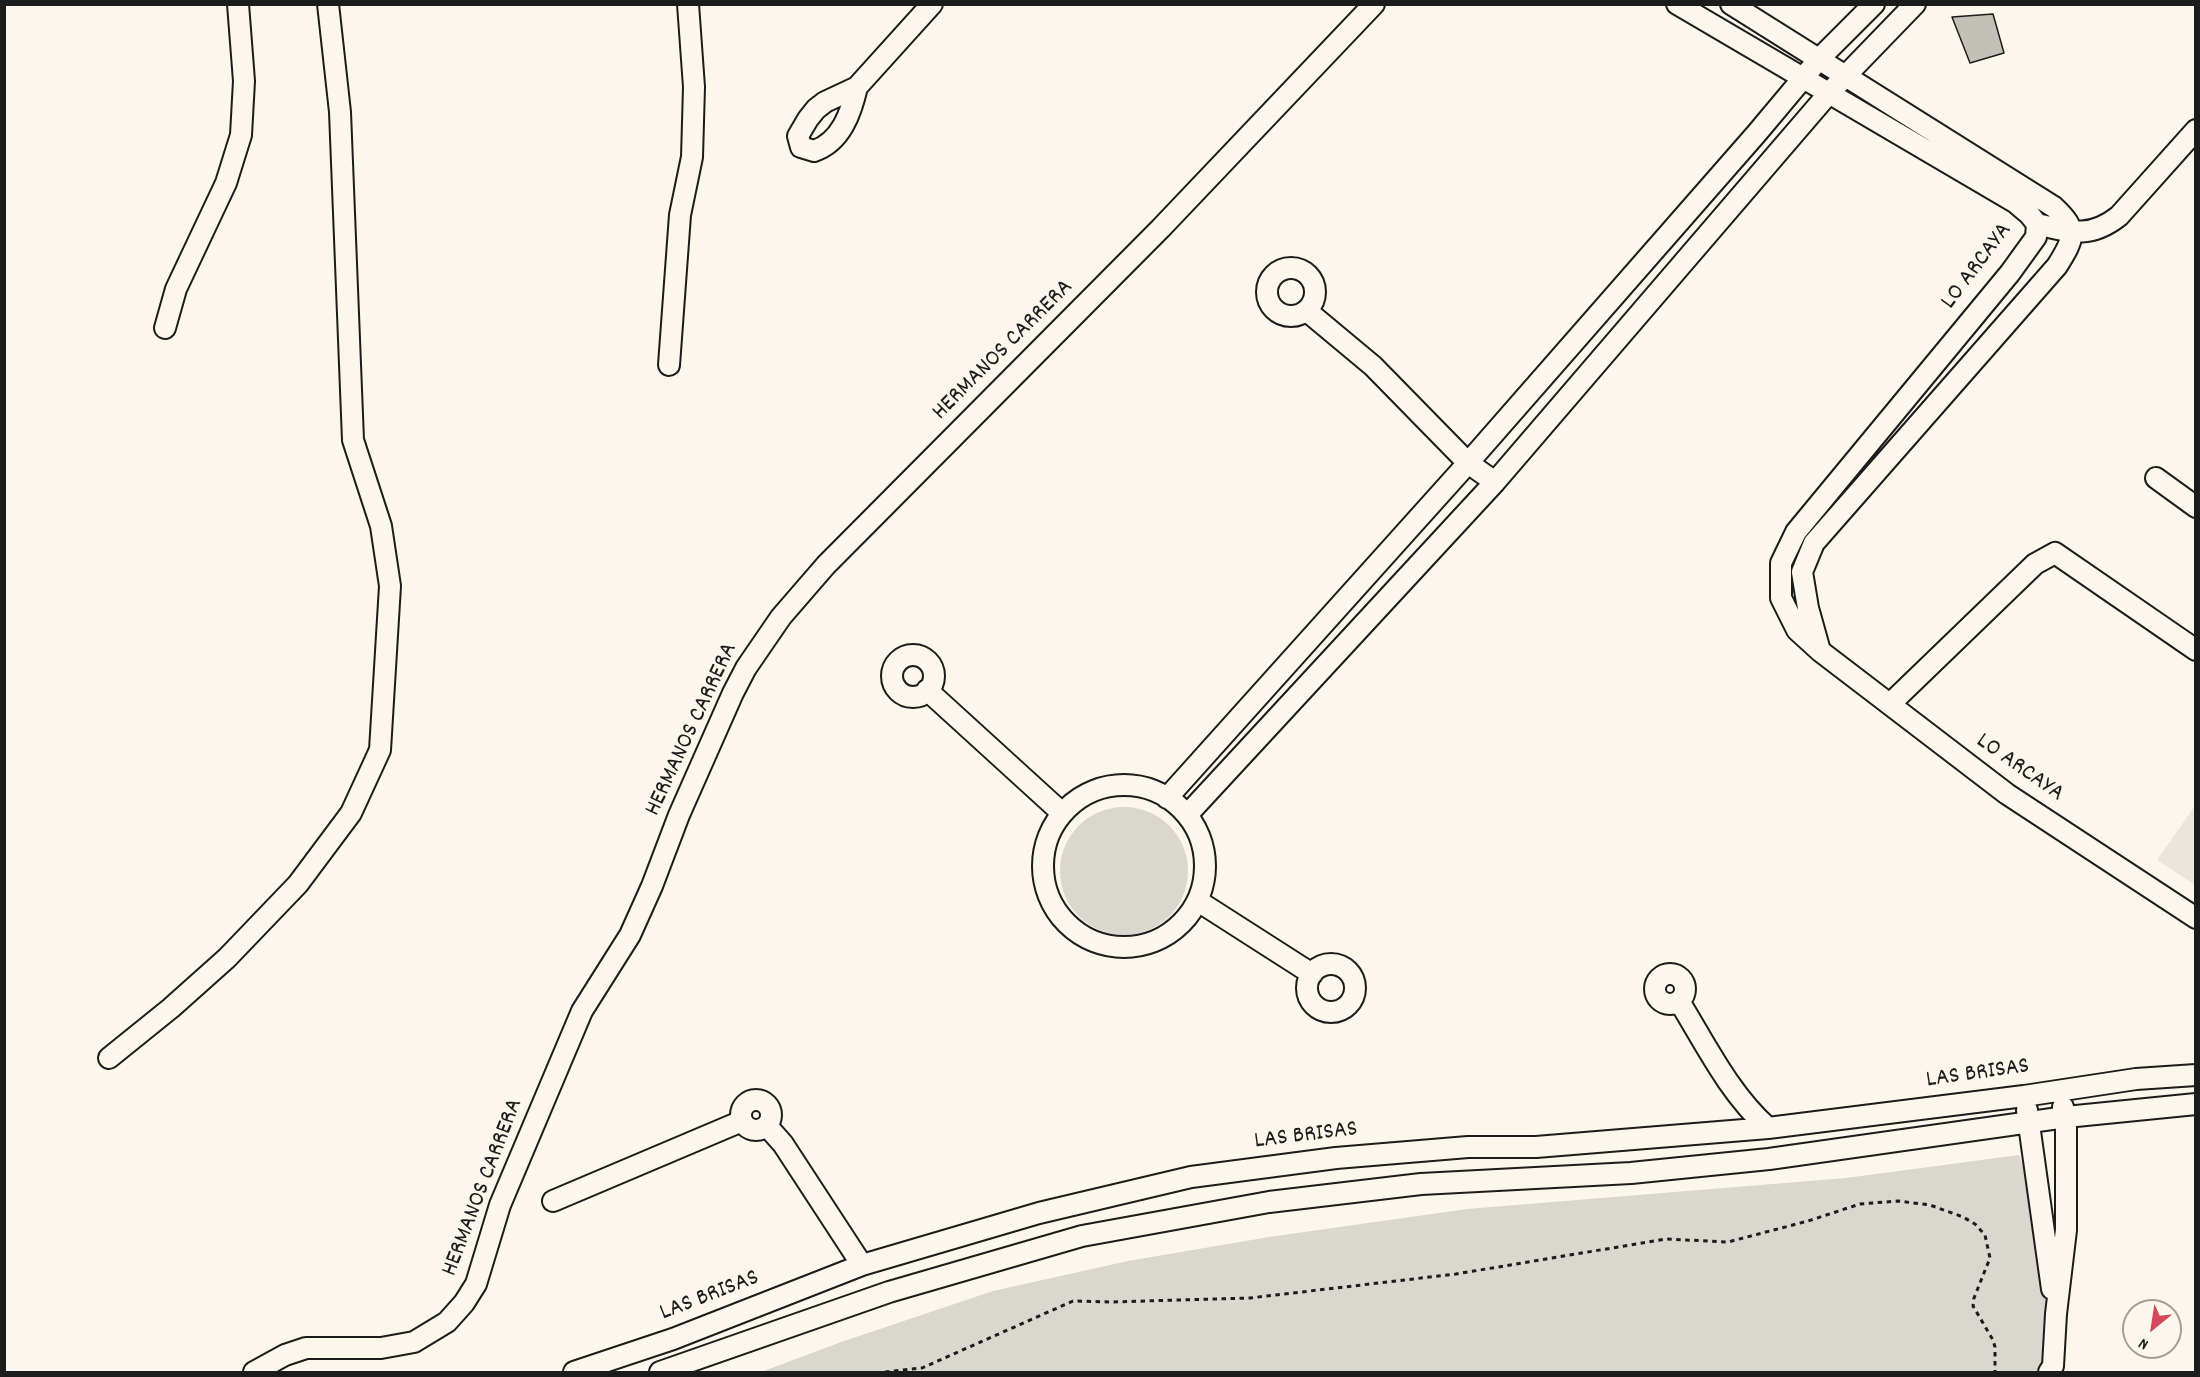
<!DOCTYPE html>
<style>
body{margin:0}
#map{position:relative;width:2200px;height:1377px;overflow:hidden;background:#fbf7ec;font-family:Dekko,sans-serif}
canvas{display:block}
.frame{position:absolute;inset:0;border:6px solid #1c1c1c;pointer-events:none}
.north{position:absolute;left:2122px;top:1299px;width:60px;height:60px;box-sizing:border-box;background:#fbf7ec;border:2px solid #a29f99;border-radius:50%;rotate:210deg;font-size:16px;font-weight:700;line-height:24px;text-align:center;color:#1c1c1c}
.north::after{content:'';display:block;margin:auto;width:21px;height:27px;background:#d1495b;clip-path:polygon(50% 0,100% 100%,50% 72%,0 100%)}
</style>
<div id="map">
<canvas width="2200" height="1377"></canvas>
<div class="frame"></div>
<div class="north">N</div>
</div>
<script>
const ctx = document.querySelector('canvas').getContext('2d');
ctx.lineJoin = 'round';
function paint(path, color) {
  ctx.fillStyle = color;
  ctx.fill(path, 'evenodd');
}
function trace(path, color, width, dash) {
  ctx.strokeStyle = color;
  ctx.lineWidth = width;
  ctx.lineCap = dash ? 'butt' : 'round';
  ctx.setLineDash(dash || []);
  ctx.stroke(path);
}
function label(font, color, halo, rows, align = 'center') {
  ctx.font = font + ' Dekko,sans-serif';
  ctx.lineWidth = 6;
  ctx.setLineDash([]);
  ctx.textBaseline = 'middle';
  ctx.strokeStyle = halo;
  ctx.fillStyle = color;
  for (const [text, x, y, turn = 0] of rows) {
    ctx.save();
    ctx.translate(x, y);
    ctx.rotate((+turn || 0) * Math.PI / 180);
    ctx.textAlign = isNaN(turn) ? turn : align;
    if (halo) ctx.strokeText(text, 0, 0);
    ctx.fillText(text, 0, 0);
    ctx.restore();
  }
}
const built = new Path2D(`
 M2195,806V885L2157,860Z`);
const green = new Path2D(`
 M1060 871a64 64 0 1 1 128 0a64 64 0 1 1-128 0Z
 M2019,1155L2028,1180L2061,1372H761L844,1341L993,1291L1128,1261L1269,1237L1467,1209L1846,1178Z`);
const building = new Path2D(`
 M1993,14L2004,53L1970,63L1952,17Z`);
const path = new Path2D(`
 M885,1372L922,1368L1073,1301L1110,1302L1250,1298L1456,1274L1666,1239L1728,1242L1808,1221L1860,1204L1898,1201L1930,1205L1963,1217L1975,1224L1985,1235L1990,1258L1974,1298L1973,1306L1993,1340L1995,1347V1372`);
const minor = new Path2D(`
 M1677,4L2016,203L2029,214L2037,224L2036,237L2010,273L1796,532L1781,563V598L1797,630L1820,651L2007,794L2196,918
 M1731,4L2054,207C2079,230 2074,239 2057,266L1814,543L1802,572L1808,608L1820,651
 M857,87C851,113 841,142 814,151L801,147L798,136L808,119L816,109L825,102L857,87L932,4
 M2037,224C2070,232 2090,239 2119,216L2196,130
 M1267 292a24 24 0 1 1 48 0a24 24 0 1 1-48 0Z
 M1307,311L1373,366L1468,463L1495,482
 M165,328L176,289L226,183L241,135L244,81L238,4
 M669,365L680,215L692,157L694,87L688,4
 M2156,478L2196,507
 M892 676a21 21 0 1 1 42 0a21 21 0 1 1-42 0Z
 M927,690L1062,813
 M1890,704L2035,564L2055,553L2196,650
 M1043 866a81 81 0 1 1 162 0a81 81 0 1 1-162 0Z
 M1167,798L1468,463L1757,133L1819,59L1874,4
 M1187,815L1495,482L1829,93L1915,4
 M1198,901L1312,974
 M1307 988a24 24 0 1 1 48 0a24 24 0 1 1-48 0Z
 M1655 989a15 15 0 1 1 30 0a15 15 0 1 1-30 0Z
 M1679,1001C1706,1045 1729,1093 1768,1128
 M109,1058L171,1008L227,958L298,884L351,813L380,750L390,586L381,526L353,440L340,112L328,4
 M741 1115a15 15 0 1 1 30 0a15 15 0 1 1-30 0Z
 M2027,1110L2052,1289
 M767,1126L783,1144L862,1265
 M553,1201L742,1121
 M254,1372L285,1355L306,1348H381L414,1342L447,1322L464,1303L476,1284L500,1205L582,1011L630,935L652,886L679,815L733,693L746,668L781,617L826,565L1161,228L1374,4
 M574,1372L673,1339L862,1265L1039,1213L1191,1177L1336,1158L1468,1147H1536L1768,1128L2024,1096L2136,1079L2196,1075
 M660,1372L889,1292L1082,1236L1269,1202L1421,1184L1631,1173L1769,1159L2066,1117L2196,1104
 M2049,1372L2053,1366L2056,1314L2066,1230V1117L2063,1107`);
const streetNames = [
 ["LO ARCAYA",1978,267,-53],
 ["HERMANOS CARRERA",1004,351,-45],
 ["HERMANOS CARRERA",693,730,-65],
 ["LO ARCAYA",2019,769,35],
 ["LAS BRISAS",1978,1075,-8],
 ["LAS BRISAS",1306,1137,-7],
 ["HERMANOS CARRERA",484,1188,-69],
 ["LAS BRISAS",710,1297,-21]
];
paint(built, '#eae6dc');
paint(green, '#dad7ce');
paint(building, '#c3c0b8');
trace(building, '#1c1c1c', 1.5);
trace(minor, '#1c1c1c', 24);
trace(path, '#1c1c1c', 3, [4.5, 4.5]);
trace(minor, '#fbf7ec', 20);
label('24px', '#1c1c1c', '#fbf7ec', streetNames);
</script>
